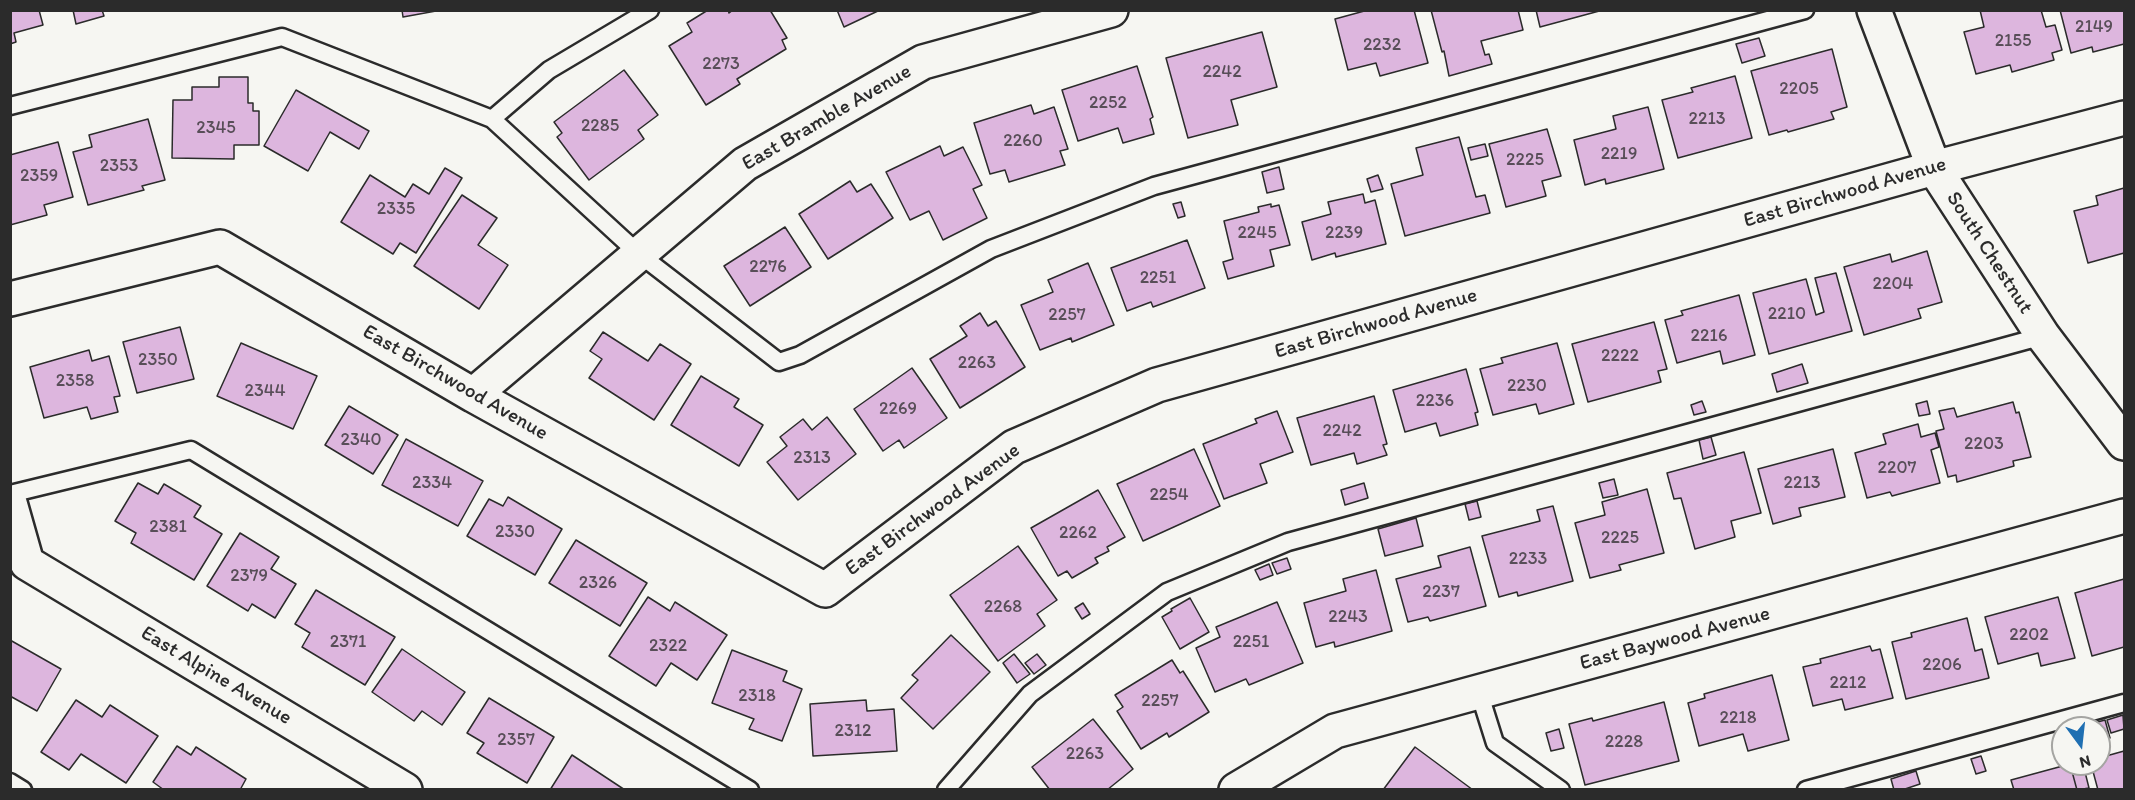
<!DOCTYPE html>
<style>
body{margin:0}
#map{position:relative;width:2135px;height:800px;overflow:hidden;background:#f6f6f2;font-family:Itim,sans-serif}
canvas{display:block}
.frame{position:absolute;inset:0;border:12px solid #2b2b2b;pointer-events:none}
.north{position:absolute;left:2051px;top:716px;width:60px;height:60px;box-sizing:border-box;background:#f6f6f2;border:2px solid #a5a5a2;border-radius:50%;rotate:165deg;font-size:16px;font-weight:700;line-height:24px;text-align:center;color:#2b2b2b}
.north::after{content:'';display:block;margin:auto;width:21px;height:27px;background:#1f6fb2;clip-path:polygon(50% 0,100% 100%,50% 72%,0 100%)}
</style>
<div id="map">
<canvas width="2135" height="800"></canvas>
<div class="frame"></div>
<div class="north">N</div>
</div>
<script>
const ctx = document.querySelector('canvas').getContext('2d');
ctx.lineJoin = 'round';
function paint(path, color) {
  ctx.fillStyle = color;
  ctx.fill(path, 'evenodd');
}
function trace(path, color, width, dash) {
  ctx.strokeStyle = color;
  ctx.lineWidth = width;
  ctx.lineCap = dash ? 'butt' : 'round';
  ctx.setLineDash(dash || []);
  ctx.stroke(path);
}
function label(font, color, halo, rows, align = 'center') {
  ctx.font = font + ' Itim,sans-serif';
  ctx.lineWidth = 5;
  ctx.setLineDash([]);
  ctx.textBaseline = 'middle';
  ctx.strokeStyle = halo;
  ctx.fillStyle = color;
  for (const [text, x, y, turn = 0] of rows) {
    ctx.save();
    ctx.translate(x, y);
    ctx.rotate((+turn || 0) * Math.PI / 180);
    ctx.textAlign = isNaN(turn) ? turn : align;
    if (halo) ctx.strokeText(text, 0, 0);
    ctx.fillText(text, 0, 0);
    ctx.restore();
  }
}
const building = new Path2D(`
 M10,10H39L43,25L14,33L16,42L10,44Z
 M73,10H102L104,16L76,24Z
 M402,10H436V11L403,17Z
 M708,10H728L729,13L733,10H770L787,38L782,40L786,49L737,79L740,84L706,105L669,46L692,32L687,23Z
 M837,10H880L844,27Z
 M1368,10H1414L1428,63L1380,76L1376,63L1348,70L1335,19Z
 M1431,10H1518L1523,30L1481,41L1485,55L1489,54L1492,64L1449,76L1444,51L1442,52Z
 M1536,10H1603L1540,27Z
 M1980,10H2041L2046,27L2055,25L2062,50L2052,53L2054,60L2012,72L2010,65L1976,74L1964,32L1984,27Z
 M2060,10H2124V44L2093,52L2092,47L2071,53Z
 M1262,32L1277,87L1231,100L1238,125L1188,138L1166,58Z
 M1759,38L1765,56L1742,63L1736,44Z
 M1832,49L1847,107L1831,112L1834,119L1788,132L1787,130L1769,135L1751,71Z
 M1137,66L1153,117L1150,119L1154,134L1123,143L1118,128L1078,141L1062,90Z
 M624,70L658,115L638,130L644,139L589,180L557,137L562,133L554,122Z
 M1735,76L1752,138L1678,158L1662,100L1693,92L1691,88Z
 M219,77H248V103H253V111H259V145H234V159L172,158L173,100H192V87H219Z
 M296,90L369,131L359,149L330,132L308,171L264,146Z
 M1031,105L1034,114L1054,107L1068,149L1060,151L1065,165L1009,182L1005,170L990,174L974,123Z
 M1648,107L1664,169L1606,184L1605,179L1585,185L1574,140L1616,129L1613,116Z
 M148,119L165,180L142,186L144,190L88,205L73,152L92,147L89,135Z
 M1547,129L1561,176L1542,181L1546,196L1506,207L1489,144Z
 M1459,137L1476,197L1485,195L1490,213L1405,236L1391,184L1423,175L1416,148Z
 M58,142L73,197L44,205L47,215L10,225V155Z
 M1485,144L1488,156L1471,160L1468,148Z
 M940,146L944,156L963,147L982,185L973,189L987,218L943,240L929,211L910,220L886,172Z
 M1279,167L1284,189L1267,193L1262,172Z
 M445,168L462,178L416,253L400,243L393,254L341,222L370,175L405,197L413,184L429,194Z
 M1378,175L1383,189L1371,192L1367,179Z
 M850,181L857,192L871,184L893,218L828,259L799,214Z
 M2124,188V256V253L2088,263L2074,211L2098,205L2096,196Z
 M1363,194L1365,203L1375,200L1386,244L1336,257L1335,253L1312,260L1302,222L1331,214L1328,202Z
 M462,195L497,218L478,245L508,265L479,309L414,266Z
 M1181,202L1185,216L1178,218L1173,204Z
 M1271,204V207L1279,205L1290,245L1270,250L1274,266L1228,279L1223,262L1233,259L1224,221L1259,212L1258,207Z
 M785,227L811,267L750,306L724,266Z
 M1187,240L1205,288L1153,307L1151,302L1127,311L1111,268Z
 M1927,251L1942,302L1918,309L1921,318L1864,335L1844,267L1890,254L1892,262Z
 M1088,263L1114,325L1072,342L1071,338L1040,350L1021,305L1053,292L1048,280Z
 M1836,273L1852,331L1769,354L1753,293L1806,279L1816,315L1824,312L1815,278Z
 M1739,295L1755,355L1723,364L1720,351L1677,363L1665,320L1683,315L1681,311Z
 M980,313L988,326L996,321L1025,367L960,408L930,359L967,336L960,326Z
 M1654,322L1667,369L1658,371L1661,382L1588,402L1572,344Z
 M180,327L194,379L137,393L123,342Z
 M603,332L648,361L660,344L691,364L654,420L589,378L602,359L590,351Z
 M241,343L317,376L293,429L217,396Z
 M1557,343L1574,404L1539,414L1536,404L1493,415L1480,369L1503,363L1501,358Z
 M89,350L92,361L109,356L120,396L114,397L118,412L91,419L87,407L44,418L30,367Z
 M1802,364L1808,383L1777,392L1772,374Z
 M912,368L947,418L904,448L899,440L883,451L854,409Z
 M1466,369L1478,412L1475,413L1478,425L1440,436L1436,423L1405,432L1393,390Z
 M701,376L739,399L734,407L763,425L739,466L671,425Z
 M1374,396L1387,444L1383,445L1387,455L1357,464L1354,453L1311,465L1297,418Z
 M1702,401L1706,412L1694,415L1691,405Z
 M1927,401L1930,414L1919,416L1916,404Z
 M2013,402L2016,413L2019,412L2031,457L2013,461L2014,466L1957,482L1956,475L1948,477L1936,431L1944,429L1939,411L1954,408L1957,417Z
 M349,406L398,435L373,474L325,445Z
 M1277,411L1293,452L1260,464L1267,483L1224,499L1203,444L1257,423L1255,419Z
 M827,417L856,454L798,500L767,462L787,446L780,437L803,419L812,430Z
 M1918,424L1921,437L1935,433L1939,447L1931,450L1940,483L1892,496L1890,492L1867,498L1855,453L1886,444L1883,434Z
 M1711,437L1716,455L1703,459L1699,440Z
 M406,439L483,481L458,526L382,485Z
 M1194,449L1220,506L1143,541L1117,484Z
 M1833,449L1845,497L1799,508L1801,516L1773,524L1758,469Z
 M1744,452L1761,513L1731,521L1735,537L1695,549L1681,498L1674,499L1667,473Z
 M1614,479L1618,495L1603,498L1599,483Z
 M138,483L158,494L164,484L201,506L194,517L222,534L194,580L131,543L136,533L115,521Z
 M1364,483L1368,498L1345,505L1341,490Z
 M1647,489L1664,553L1619,565L1621,570L1590,578L1575,523L1605,515L1602,502Z
 M1098,490L1125,537L1107,547L1109,551L1095,558L1098,563L1072,578L1067,571L1058,576L1031,528Z
 M508,497L562,529L535,575L467,536L489,499L503,506Z
 M1477,501L1481,517L1469,520L1465,504Z
 M1553,506L1573,581L1518,596L1517,592L1499,597L1482,536L1540,521L1537,510Z
 M1416,518L1423,546L1385,556L1378,529Z
 M240,533L279,557L271,569L296,584L275,618L252,604L248,611L207,586Z
 M576,540L647,583L620,626L549,583Z
 M1018,546L1057,600L1037,614L1045,626L998,661L950,595Z
 M1470,547L1486,606L1430,621L1428,617L1408,622L1396,579L1441,567L1438,556Z
 M1287,558L1291,569L1277,574L1272,563Z
 M1269,564L1273,575L1260,580L1255,570Z
 M1376,570L1392,631L1335,647L1334,642L1316,647L1304,603L1346,591L1343,579Z
 M2124,579V647L2092,656L2075,593Z
 M316,590L395,637L365,685L302,647L310,633L295,624Z
 M648,597L670,611L675,602L727,635L697,680L671,663L656,686L609,656Z
 M2058,597L2075,658L2041,666L2038,653L1998,664L1985,617Z
 M1190,598L1209,632L1180,649L1162,617L1172,611L1171,609Z
 M1277,602L1303,663L1249,685L1246,679L1215,692L1196,648L1220,637L1216,627Z
 M1083,603L1090,614L1082,619L1075,608Z
 M1967,618L1975,651L1982,649L1989,678L1906,699L1892,642L1912,637L1911,633Z
 M951,635L990,672L933,729L901,698L918,680L912,675Z
 M10,640L61,669L37,711L10,696Z
 M1870,646L1872,651L1880,649L1893,698L1845,710L1842,699L1813,706L1803,667L1821,663L1820,659Z
 M402,649L465,692L442,725L422,711L414,721L372,692Z
 M732,650L787,671L783,681L802,689L782,741L749,729L754,719L712,703Z
 M1014,654L1030,674L1017,683L1003,663Z
 M1037,654L1046,665L1034,674L1025,663Z
 M1172,660L1180,673L1183,671L1209,712L1169,737L1167,733L1141,749L1117,711L1123,707L1115,695Z
 M1772,675L1789,740L1748,751L1743,734L1699,746L1688,703L1705,698L1704,694Z
 M489,698L554,737L527,783L477,753L484,743L467,733Z
 M76,700L102,717L110,705L158,736L126,783L81,754L69,770L41,752Z
 M866,700L867,711L894,709L897,751L813,756L810,704Z
 M1664,702L1679,761L1585,785L1569,724L1592,718L1593,721Z
 M2123,715L2124,729L2111,733L2107,720Z
 M1093,719L1133,769L1107,790H1050L1032,767Z
 M2105,720L2110,738L2099,741V728H2076Z
 M1559,729L1564,748L1551,751L1546,733Z
 M177,746L191,755L196,747L246,779L240,790H164L153,782Z
 M1415,747L1473,790H1383Z
 M2124,751V790H2098L2091,764H2099V758Z
 M572,755L625,790H550Z
 M1981,756L1986,771L1976,774L1971,759Z
 M2070,764L2077,790H2014L2011,780Z
 M2070,764H2083L2089,788L2077,790Z
 M1916,771L1920,784L1902,790H1894L1891,779Z`);
const lane = new Path2D(`
 M10,106L282,37L492,119L639,254L779,362L800,355L991,249L1154,186L1805,10
 M492,119L549,70L650,10
 M10,494L191,450L750,790
 M1479,692L1495,743L1561,790
 M10,782L23,790
 M946,790L1030,694L1167,592L1288,542L2043,336
 M1806,790L2124,703`);
const street = new Path2D(`
 M1874,10L1934,168L2043,336L2124,443
 M10,299L220,247L473,395L825,590L1014,447L1157,385L1934,168L2124,118
 M473,395L745,164L923,62L1111,10
 M10,503L27,563L405,790
 M1236,790L1335,731L2124,516`);
const numberNames = [
 ["2149",2094,27],
 ["2155",2013,41],
 ["2232",1382,45],
 ["2273",721,64],
 ["2242",1222,72],
 ["2205",1799,89],
 ["2252",1108,103],
 ["2213",1707,119],
 ["2285",600,126],
 ["2345",216,128],
 ["2260",1023,141],
 ["2219",1619,154],
 ["2225",1525,160],
 ["2353",119,166],
 ["2359",39,176],
 ["2335",396,209],
 ["2245",1257,233],
 ["2239",1344,233],
 ["2276",768,267],
 ["2251",1158,278],
 ["2204",1893,284],
 ["2210",1787,314],
 ["2257",1067,315],
 ["2216",1709,336],
 ["2222",1620,356],
 ["2350",158,360],
 ["2263",977,363],
 ["2358",75,381],
 ["2230",1527,386],
 ["2344",265,391],
 ["2236",1435,401],
 ["2269",898,409],
 ["2242",1342,431],
 ["2340",361,440],
 ["2203",1984,444],
 ["2313",812,458],
 ["2207",1897,468],
 ["2334",432,483],
 ["2213",1802,483],
 ["2254",1169,495],
 ["2381",168,527],
 ["2330",515,532],
 ["2262",1078,533],
 ["2225",1620,538],
 ["2233",1528,559],
 ["2379",249,576],
 ["2326",598,583],
 ["2237",1441,592],
 ["2268",1003,607],
 ["2243",1348,617],
 ["2202",2029,635],
 ["2371",348,642],
 ["2251",1251,642],
 ["2322",668,646],
 ["2206",1942,665],
 ["2212",1848,683],
 ["2318",757,696],
 ["2257",1160,701],
 ["2218",1738,718],
 ["2312",853,731],
 ["2357",516,740],
 ["2228",1624,742],
 ["2263",1085,754]
];
const streetNames = [
 ["East Bramble Avenue",827,118,-30],
 ["East Birchwood Avenue",1845,193,-16],
 ["South Chestnut",1989,253,57],
 ["East Birchwood Avenue",1376,324,-16],
 ["East Birchwood Avenue",455,383,30],
 ["East Birchwood Avenue",933,510,-36],
 ["East Baywood Avenue",1675,639,-15],
 ["East Alpine Avenue",216,676,31]
];
paint(building, '#ddb6de');
trace(building, '#2b2b2b', 1.5);
trace(lane, '#2b2b2b', 21);
trace(street, '#2b2b2b', 38);
trace(lane, '#f6f6f2', 16);
trace(street, '#f6f6f2', 33);
label('18px', '#584e58', null, numberNames);
label('21px', '#2b2b2b', '#f6f6f2', streetNames);
</script>
